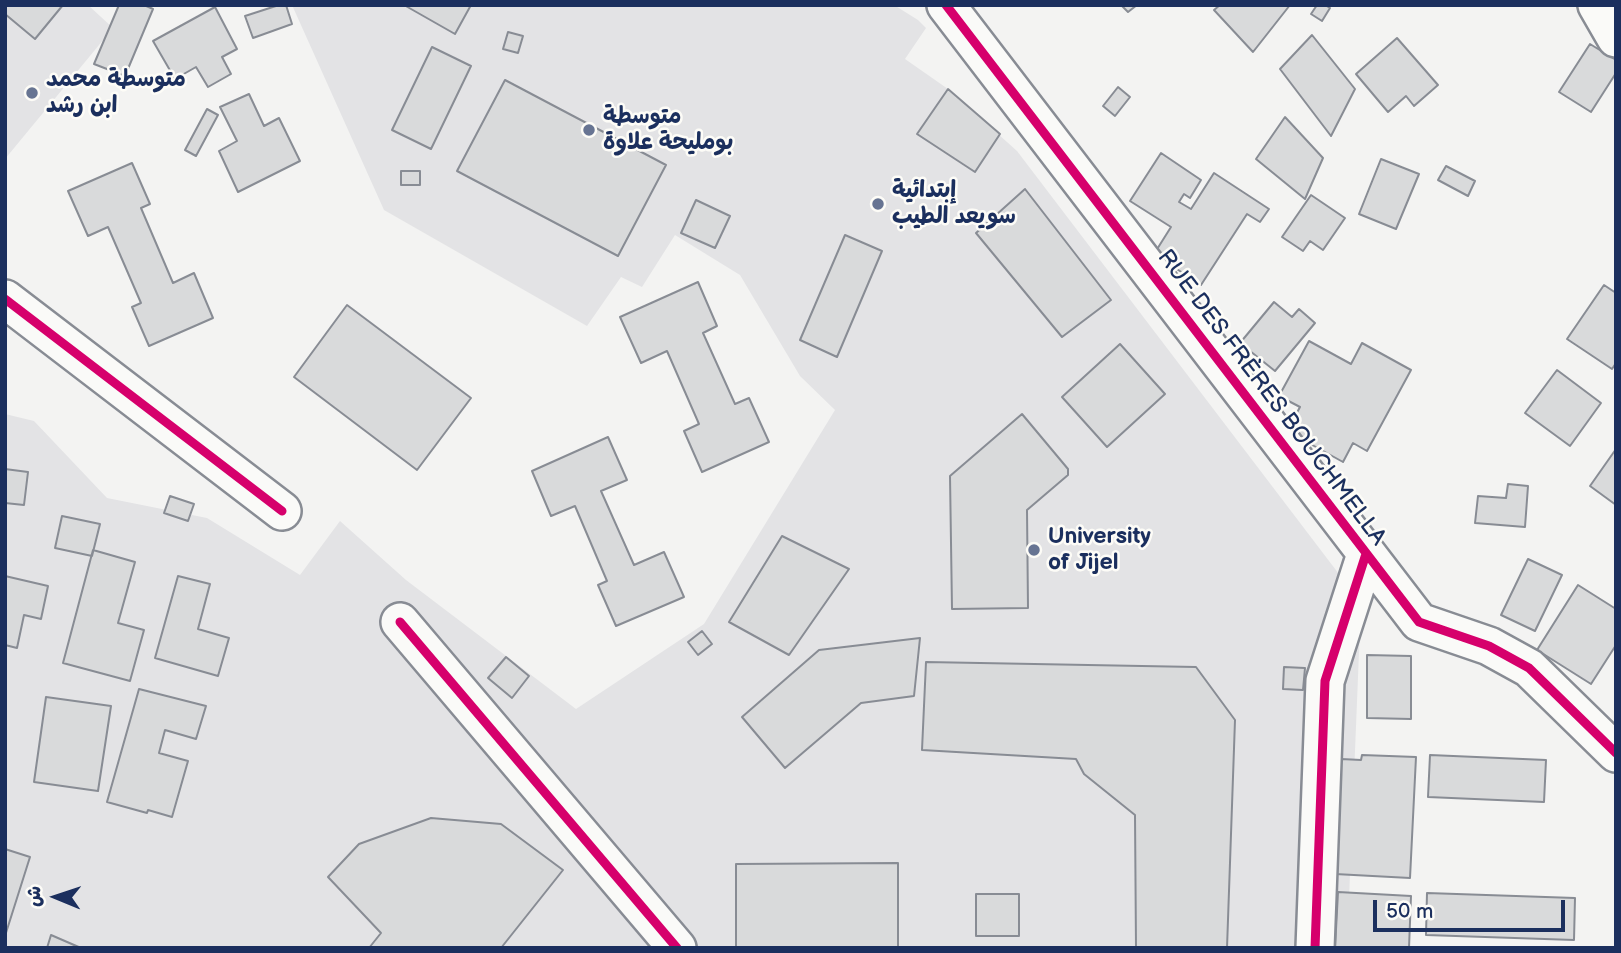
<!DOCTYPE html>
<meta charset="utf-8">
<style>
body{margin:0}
#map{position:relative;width:1621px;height:953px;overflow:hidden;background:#f3f3f2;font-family:"Balsamiq Sans","Playpen Sans Arabic",sans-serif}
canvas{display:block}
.frame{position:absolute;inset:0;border:7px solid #1b2f5e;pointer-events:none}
.north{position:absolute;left:21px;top:862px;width:70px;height:70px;-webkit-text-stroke:5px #fdfcf7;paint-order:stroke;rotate:272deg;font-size:19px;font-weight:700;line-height:28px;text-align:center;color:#1b2f5e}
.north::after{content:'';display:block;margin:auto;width:24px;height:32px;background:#1b2f5e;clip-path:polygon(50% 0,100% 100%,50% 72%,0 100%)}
.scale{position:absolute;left:1373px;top:900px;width:192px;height:32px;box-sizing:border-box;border:4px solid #1b2f5e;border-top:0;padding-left:9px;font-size:21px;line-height:24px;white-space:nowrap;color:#1b2f5e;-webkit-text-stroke:5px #fdfcf7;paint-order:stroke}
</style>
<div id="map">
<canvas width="1621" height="953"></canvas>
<div class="frame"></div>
<div class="north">ش</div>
<div class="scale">50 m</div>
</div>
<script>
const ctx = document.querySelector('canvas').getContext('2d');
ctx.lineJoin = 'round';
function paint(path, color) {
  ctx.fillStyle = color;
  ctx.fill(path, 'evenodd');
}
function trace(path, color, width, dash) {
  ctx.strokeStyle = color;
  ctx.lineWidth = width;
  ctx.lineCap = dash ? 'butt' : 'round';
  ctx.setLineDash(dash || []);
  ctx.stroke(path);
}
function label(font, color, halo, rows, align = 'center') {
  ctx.font = font + ' "Balsamiq Sans","Playpen Sans Arabic",sans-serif';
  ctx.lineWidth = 5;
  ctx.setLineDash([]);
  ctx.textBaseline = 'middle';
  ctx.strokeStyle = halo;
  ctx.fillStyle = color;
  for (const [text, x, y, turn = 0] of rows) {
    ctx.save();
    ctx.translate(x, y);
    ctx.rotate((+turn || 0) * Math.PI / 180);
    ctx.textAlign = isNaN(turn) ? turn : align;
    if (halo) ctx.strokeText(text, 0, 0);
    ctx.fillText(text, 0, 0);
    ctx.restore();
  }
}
const built = new Path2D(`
 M5,5H88L113,28L5,159Z
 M292,5H894L918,20L926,28L905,59L948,89L1017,151L1361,603L1347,948H5V414L34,421L107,498L207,518L300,575L340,521L406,580L576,709L704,624L835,410L800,376L740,275L675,235L642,287L621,277L587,326L384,210Z`);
const building = new Path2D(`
 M5,5H63L35,39L5,14Z
 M119,5H144L153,9L125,76L94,64Z
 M279,5H286L292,24L253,38L245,16Z
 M404,5H471L455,34Z
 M1121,5H1137L1128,12Z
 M1220,5H1290L1253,52L1214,10Z
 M1317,5H1325L1330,8L1322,21L1311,14Z
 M215,7L237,49L222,57L231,74L208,87L196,67L175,79L153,41Z
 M508,32L523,36L518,53L503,49Z
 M1312,35L1355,89L1331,136L1280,69Z
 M1397,38L1438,85L1414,106L1406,96L1388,112L1356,74Z
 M1590,44L1616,60V73L1591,112L1559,92Z
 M432,47L471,66L431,149L392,130Z
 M505,80L666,165L618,256L457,171Z
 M1118,87L1130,97L1115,116L1103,106Z
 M948,89L1000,134L975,172L917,134Z
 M249,94L264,126L279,118L300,161L238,192L219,151L237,141L220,107Z
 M207,109L218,115L196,156L185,150Z
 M1285,117L1323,158L1305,199L1256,159Z
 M1161,153L1201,180L1190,198L1184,194L1179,202L1191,209L1214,173L1269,209L1260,222L1247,214L1201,285L1154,254L1171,227L1130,201Z
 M1381,159L1419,174L1396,229L1359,214Z
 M132,163L150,204L141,208L173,283L194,273L213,318L149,346L132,307L141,303L108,227L88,236L68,191Z
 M1446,166L1475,181L1468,196L1438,180Z
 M401,171H420V185H401Z
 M1025,189L1111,300L1062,337L976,233Z
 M1311,195L1345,218L1323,250L1310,241L1303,251L1282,237Z
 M696,200L730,216L715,248L681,233Z
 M845,235L882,251L837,357L800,340Z
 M698,282L717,326L703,333L735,404L749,398L769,442L702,472L684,431L699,424L667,351L641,363L620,317Z
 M1604,285L1616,293V363L1612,369L1567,339Z
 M1274,302L1292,317L1299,309L1315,323L1275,371L1240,343Z
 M347,305L471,398L417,470L294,377Z
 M1309,341L1351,364L1362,343L1411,370L1367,451L1353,443L1343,462L1287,431L1300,407L1279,396Z
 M1120,344L1165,394L1107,447L1062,397Z
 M1557,370L1601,403L1570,446L1525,413Z
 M1022,414L1068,469V475L1027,510L1028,608L952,609L950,476Z
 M608,437L627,480L601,491L634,565L664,552L684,597L616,626L598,585L607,581L575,506L551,516L532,471Z
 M1616,449V505L1590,486Z
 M5,469L28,472L24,505L5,503Z
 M1508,484L1528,486L1525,527L1475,523L1478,496L1506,498Z
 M170,496L194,504L188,521L164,513Z
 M62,516L100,524L92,556L55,548Z
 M782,536L849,569L789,655L729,622Z
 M93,550L135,562L118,623L144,630L130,681L63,663Z
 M1528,559L1562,575L1535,631L1501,615Z
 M5,576L48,586L41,619L24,615L17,648L5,645Z
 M178,576L210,584L198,629L229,638L218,676L155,658Z
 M1578,585L1616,609V645L1591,684L1537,650Z
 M702,631L712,644L698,655L688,642Z
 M920,638L914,696L861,703L785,768L742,717L819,650Z
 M1367,655L1411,656V719L1367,718Z
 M506,657L529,676L512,698L488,678Z
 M926,662L1196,667L1235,720L1227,948H1136L1135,815L1084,774L1076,759L922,750Z
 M1284,667L1305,668L1303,690L1283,689Z
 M139,689L206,706L196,739L165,730L159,753L188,761L172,817L148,810L147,813L107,802Z
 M46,697L111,706L98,791L34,782Z
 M1362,755L1416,757L1410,878L1335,874L1341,759L1361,760Z
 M1430,755L1546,760L1544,802L1428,797Z
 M431,818L501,824L563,870L501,948H369L381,933L328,877L359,844Z
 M5,849L30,857L5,936Z
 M898,863V948H736V864Z
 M1338,892L1411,896L1409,948H1335Z
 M1427,893L1575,898L1574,940L1426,935Z
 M976,894H1019V936H976Z
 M51,935L81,948H47Z`);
const minor = new Path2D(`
 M946,5L1419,622L1489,646L1529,668L1616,753
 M1597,5L1616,38
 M5,299L282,511
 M400,622L677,948
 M1315,948L1325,681L1366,554`);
const cycleway = new Path2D(`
 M946,5L1419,622L1489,646L1529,668L1616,753
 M5,299L282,511
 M400,622L677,948
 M1315,948L1325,681L1366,554`);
const markers = [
 [32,93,7,"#677492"],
 [589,130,7,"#677492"],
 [878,204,7,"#677492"],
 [1034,550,7,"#677492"]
];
const poiNames = [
 ["متوسطة محمد",46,80],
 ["ابن رشد",46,106],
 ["متوسطة",603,117],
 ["بومليحة علاوة",603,143],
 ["إبتدائية",892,191],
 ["سويعد الطيب",892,217],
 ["University",1048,537],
 ["of Jijel",1048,563]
];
const streetNames = [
 ["RUE DES FRÈRES BOUCHMELLA",1271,398,53]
];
paint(built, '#e3e3e5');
paint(building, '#d9dadb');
trace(building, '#888c94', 2);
trace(minor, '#888c94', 42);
trace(minor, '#fafaf8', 37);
trace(cycleway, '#d6006c', 9);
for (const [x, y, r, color] of markers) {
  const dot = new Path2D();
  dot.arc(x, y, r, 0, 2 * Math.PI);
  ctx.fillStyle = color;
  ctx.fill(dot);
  trace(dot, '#fdfcf7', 2.5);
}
label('bold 23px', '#1b2f5e', '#fdfcf7', poiNames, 'left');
label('23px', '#1b2f5e', '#fdfcf7', streetNames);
</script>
